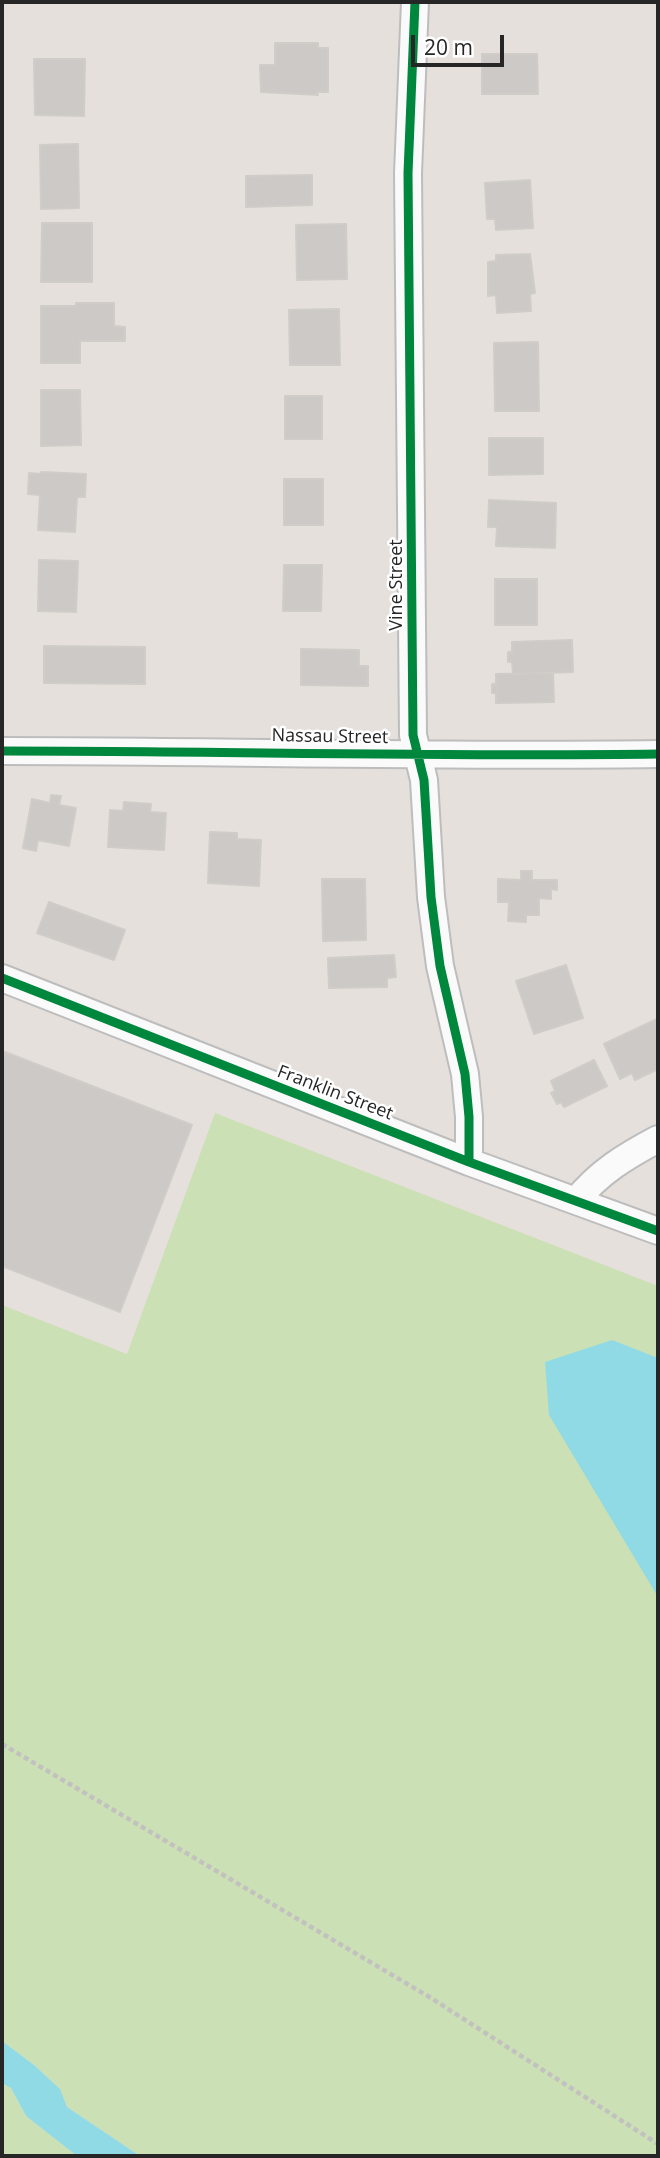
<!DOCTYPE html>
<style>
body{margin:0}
#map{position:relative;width:660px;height:2158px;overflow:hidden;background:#e5e0dc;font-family:"Open Sans",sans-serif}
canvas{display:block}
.frame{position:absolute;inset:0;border:4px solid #262626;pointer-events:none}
.scale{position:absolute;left:411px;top:35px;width:93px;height:32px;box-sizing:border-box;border:4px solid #262626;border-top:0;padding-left:9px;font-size:21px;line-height:24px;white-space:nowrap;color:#262626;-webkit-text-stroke:5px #fff;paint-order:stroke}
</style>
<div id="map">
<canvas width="660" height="2158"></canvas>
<div class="frame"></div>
<div class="scale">20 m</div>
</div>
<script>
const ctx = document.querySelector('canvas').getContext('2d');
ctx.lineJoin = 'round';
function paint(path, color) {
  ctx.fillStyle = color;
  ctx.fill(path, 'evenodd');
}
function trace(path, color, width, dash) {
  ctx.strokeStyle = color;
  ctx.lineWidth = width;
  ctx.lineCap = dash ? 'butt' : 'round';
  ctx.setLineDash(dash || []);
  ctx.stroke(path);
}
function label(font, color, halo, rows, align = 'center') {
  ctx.font = font + ' "Open Sans",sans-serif';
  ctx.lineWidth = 5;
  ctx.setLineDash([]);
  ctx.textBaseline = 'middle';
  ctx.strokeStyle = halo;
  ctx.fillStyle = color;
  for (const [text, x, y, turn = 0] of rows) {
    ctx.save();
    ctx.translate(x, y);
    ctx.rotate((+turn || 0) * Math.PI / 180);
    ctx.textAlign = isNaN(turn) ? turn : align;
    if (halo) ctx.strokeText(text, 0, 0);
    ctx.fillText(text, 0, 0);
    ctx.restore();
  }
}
const green = new Path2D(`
 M215,1113L658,1286V2156H140L67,2107L59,2088L34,2065L2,2041V1305L127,1354Z
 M2,2083L11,2088L26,2116L77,2156H2Z`);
const water = new Path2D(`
 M612,1340L658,1358V1597L549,1415L545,1362Z
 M2,2041L34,2065L60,2089L67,2107L140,2156H77L26,2116L11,2088L2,2083Z`);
const building = new Path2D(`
 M275,43H318V48H328V92H317L318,95L261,92L260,65H275Z
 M482,54H537L538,94H482Z
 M34,59H85L84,116L35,115Z
 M78,144L79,208L41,209L40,145Z
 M312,175V205L246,207V176Z
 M530,180L533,228L496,230L495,219H487L485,183Z
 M42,223H92V282H41Z
 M346,224L347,279L297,280L296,225Z
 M530,254L535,293L530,294L531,311L497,313L496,295L488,296V262L496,261V255Z
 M76,303H114V326L125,327V341H80V363H41V306H76Z
 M339,309L340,365H290L289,310Z
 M538,342L539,411H495L494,343Z
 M41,390H80L81,445L41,446Z
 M285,396H322V439H285Z
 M489,438H543V474L489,475Z
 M41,472L86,474L85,497H77L75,532L38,530L40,495L28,494L29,473L41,474Z
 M284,479H323V525H284Z
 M489,500L556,503L555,548L496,546L497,527H488Z
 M39,560L78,561L76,612L38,611Z
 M284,565H322L321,611H283Z
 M495,579H537V625H495Z
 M572,640L573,672L513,674L512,662H508V652H512V642Z
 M44,646L145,647V684L44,683Z
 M301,649L359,650V666H368V686L301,685Z
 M553,673L554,702L496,703V693H492V684H496V674Z
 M51,795L61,796L59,805L76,808L69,846L38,840L36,851L23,848L32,799L50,803Z
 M124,802L151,804L150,812L166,813L164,850L108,847L110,810L123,811Z
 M210,832L237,833V839L261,840L259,886L208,883Z
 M521,871H532V880H557V890L551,889V899L539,898V915H526V922L508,921L509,902H498V879L521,880Z
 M322,879H365L366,940L323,941Z
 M49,902L125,930L114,960L37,933Z
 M394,955L396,977L387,978V987L329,988L328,958Z
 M566,965L583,1018L534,1034L516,981Z
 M657,1019L658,1069L635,1080L632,1073L620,1079L604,1044Z
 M5,1052L192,1125L120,1312L2,1266V1062Z
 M594,1060L607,1086L564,1107L561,1102L557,1104L551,1093L555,1091L551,1081Z`);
const path = new Path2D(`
 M2,1744L431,1998L658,2144`);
const minor = new Path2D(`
 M415,2L408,173L413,735L424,780L431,897L440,966L465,1074L469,1117V1162
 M2,751C221,751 439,757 658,754
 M2,978L469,1162L658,1231
 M576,1201C599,1172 626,1156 658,1139`);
const cycleway = new Path2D(`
 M415,2L408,173L413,735L424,780L431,897L440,966L465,1074L469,1117V1162
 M2,751C221,751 439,757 658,754
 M2,978L469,1162L658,1231`);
const streetNames = [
 ["Vine Street",397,585,-90],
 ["Nassau Street",330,737,1],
 ["Franklin Street",335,1093,21]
];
paint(green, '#cbe0b4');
paint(water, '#90dae6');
paint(building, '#ccc9c6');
trace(building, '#d0ccc8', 2);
trace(minor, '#bebdbe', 30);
trace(path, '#c2c1c0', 4.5, [5, 3.5]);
trace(minor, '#fbfafa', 26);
trace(cycleway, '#00873e', 9);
label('18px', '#262626', '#fff', streetNames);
</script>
